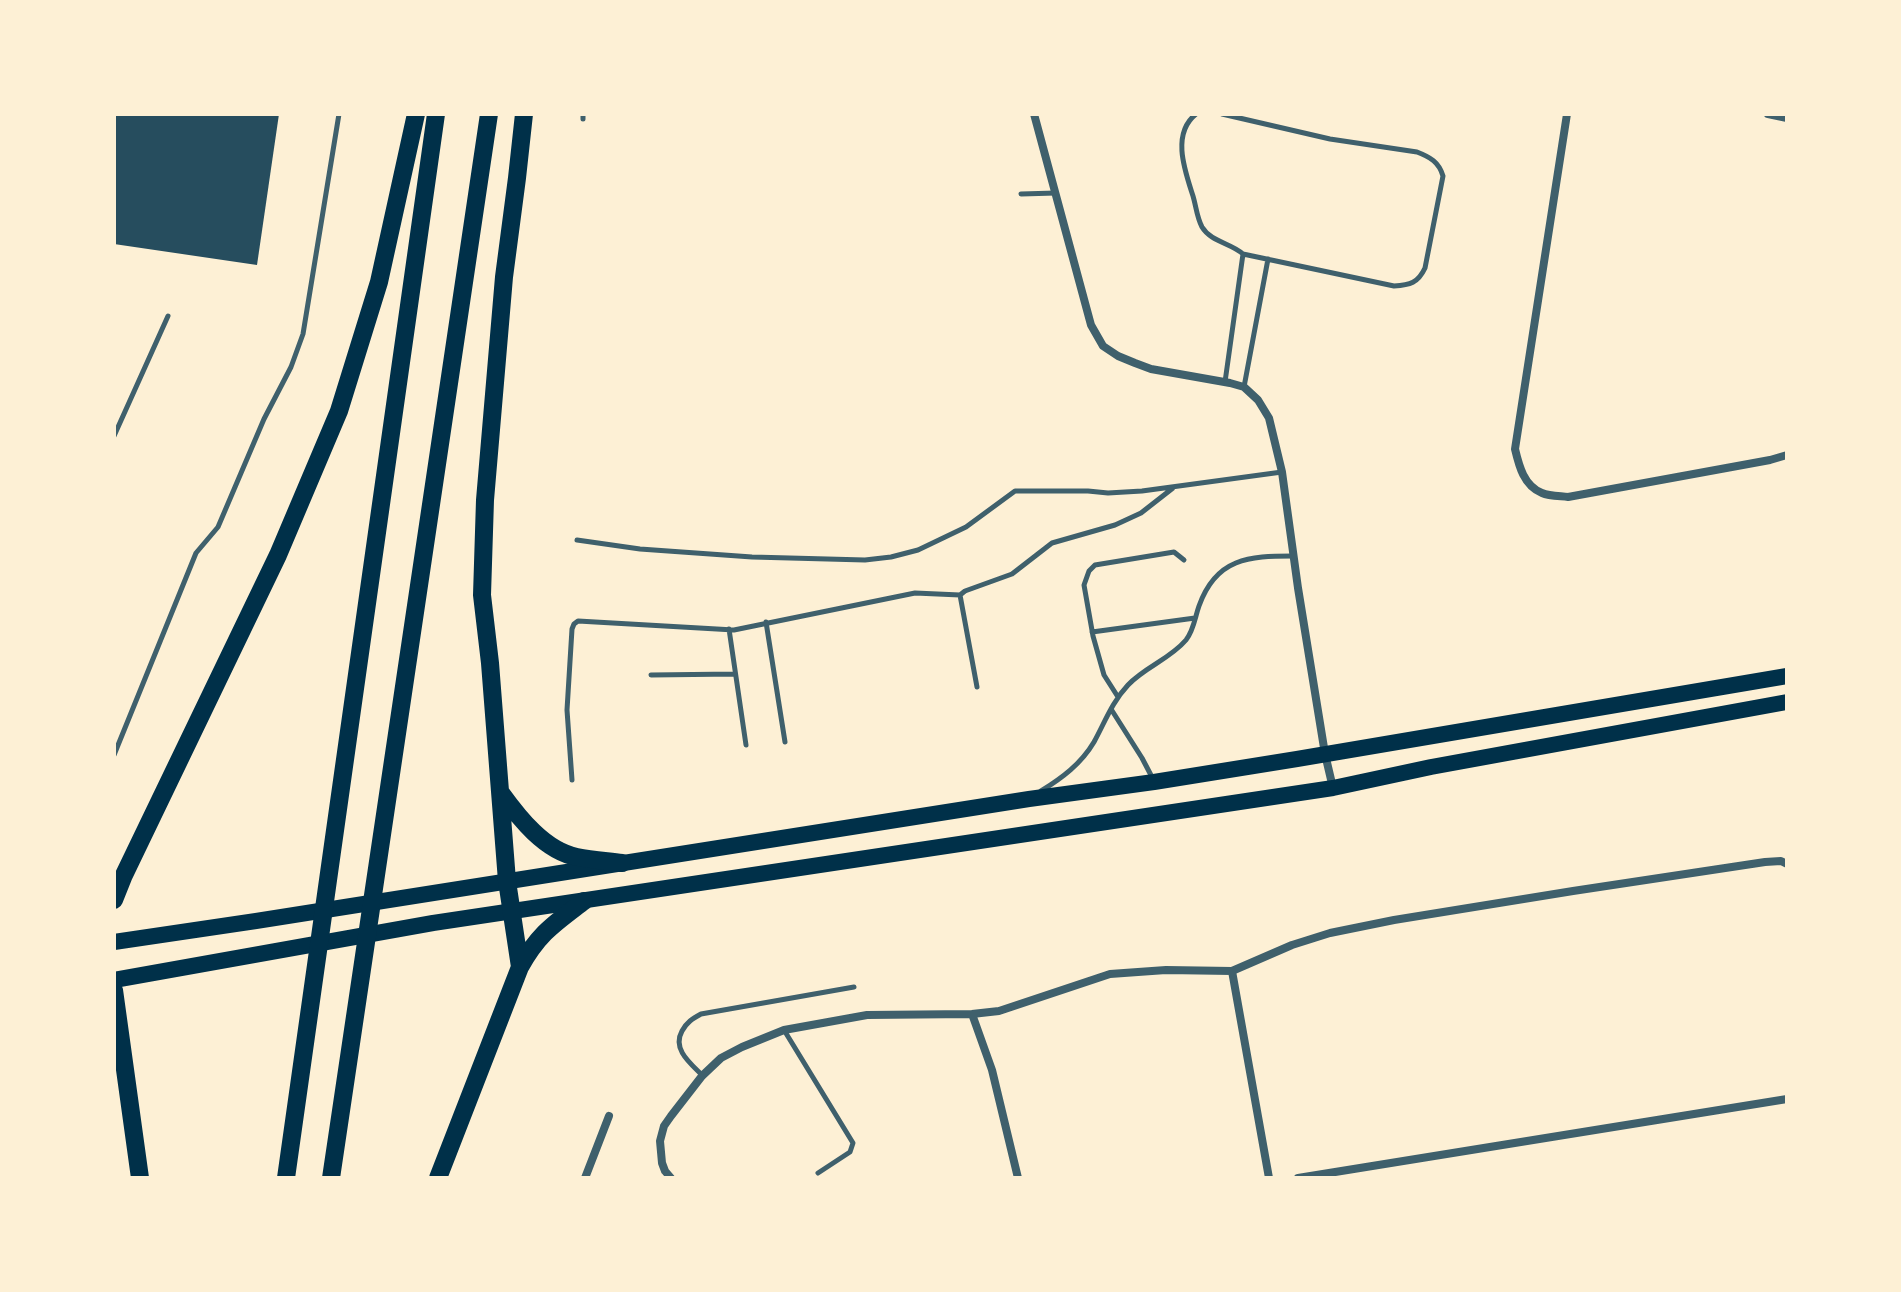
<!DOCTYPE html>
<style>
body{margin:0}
#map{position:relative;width:1901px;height:1292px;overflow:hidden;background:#fdf0d5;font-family:Raleway,sans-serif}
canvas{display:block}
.frame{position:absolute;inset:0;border:116px solid #fdf0d5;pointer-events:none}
</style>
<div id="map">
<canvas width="1901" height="1292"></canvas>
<div class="frame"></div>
</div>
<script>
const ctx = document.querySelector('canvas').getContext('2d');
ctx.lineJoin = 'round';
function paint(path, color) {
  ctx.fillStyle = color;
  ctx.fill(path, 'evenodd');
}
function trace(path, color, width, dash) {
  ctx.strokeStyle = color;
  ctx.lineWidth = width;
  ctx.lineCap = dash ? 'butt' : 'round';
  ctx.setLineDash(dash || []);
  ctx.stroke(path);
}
const building = new Path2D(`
 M114,114H279L257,265L114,244Z`);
const service = new Path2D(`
 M1196,114C1171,134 1185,171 1193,196C1196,206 1197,218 1202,227C1211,242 1231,243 1243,254L1394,286C1410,285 1418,283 1425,268L1443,176C1439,162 1430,157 1417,152L1330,139L1222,114
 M583,119V114
 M1021,194L1056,193
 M1225,382L1243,254
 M1244,387L1268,259
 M114,436L168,316
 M577,540L640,549L752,557L865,560L891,557L918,550L966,527L1015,491H1088L1108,493L1142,491L1282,472
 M766,622L785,742
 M729,629L746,745
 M1092,632L1195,618
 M651,675L735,674
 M977,687L960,595L965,591L1012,574L1052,543L1115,525L1141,513L1173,488
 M1118,697L1104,675L1093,636L1084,585L1089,571L1095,565L1174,552L1184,560
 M1111,709L1142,758L1153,779
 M114,755L196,553L218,527L264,419L291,367L303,334L339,114
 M572,780L567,710L572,629L574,624L578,621L734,630L915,593L960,595
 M1041,791C1062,778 1081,764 1094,742C1105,722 1112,702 1128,685C1145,667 1170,659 1186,640C1194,630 1195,617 1199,606C1216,558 1249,556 1293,556
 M784,1030L853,1143L850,1152L818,1173
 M702,1075C690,1063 672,1049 682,1031C687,1022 692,1019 701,1014L854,987`);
const minor = new Path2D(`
 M1034,114L1091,325L1103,346L1118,356L1135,363L1151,369L1230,383L1244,387L1258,400L1269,418L1282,472L1298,588L1325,754L1333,788
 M1567,114L1515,449C1519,466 1524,486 1542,493C1549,496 1560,496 1568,497L1770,460L1787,455
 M1768,114L1787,118
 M1232,971L1269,1178
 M972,1014L992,1070L1018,1178
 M585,1178L609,1116
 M671,1178L665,1171L662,1163L660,1141L664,1126L671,1116L702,1076L721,1058L742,1047L784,1030L867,1015L972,1014L999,1011L1110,974L1166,970L1232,971L1292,945L1330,933L1394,920L1573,891L1765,862L1781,861L1787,864
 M1298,1178L1787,1099`);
const primary = new Path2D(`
 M114,942L256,921L1029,799L1154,782L1297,759L1787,676
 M114,980L433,923L1333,788L1431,767L1787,702`);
const motorway = new Path2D(`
 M501,793C519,818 545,851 577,857C592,860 607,861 622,863
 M114,900L124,875L278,555L339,411L379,282L416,114
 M520,967C539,933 554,924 584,901
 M114,990L140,1178
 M286,1178L436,114
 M331,1178L489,114
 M438,1178L520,967L507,881L490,663L482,595L485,500L504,277L517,178L524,114`);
paint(building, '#264d5e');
trace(service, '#3f606c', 5);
trace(minor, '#3f606c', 8);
trace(primary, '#003049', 16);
trace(motorway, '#003049', 18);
</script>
